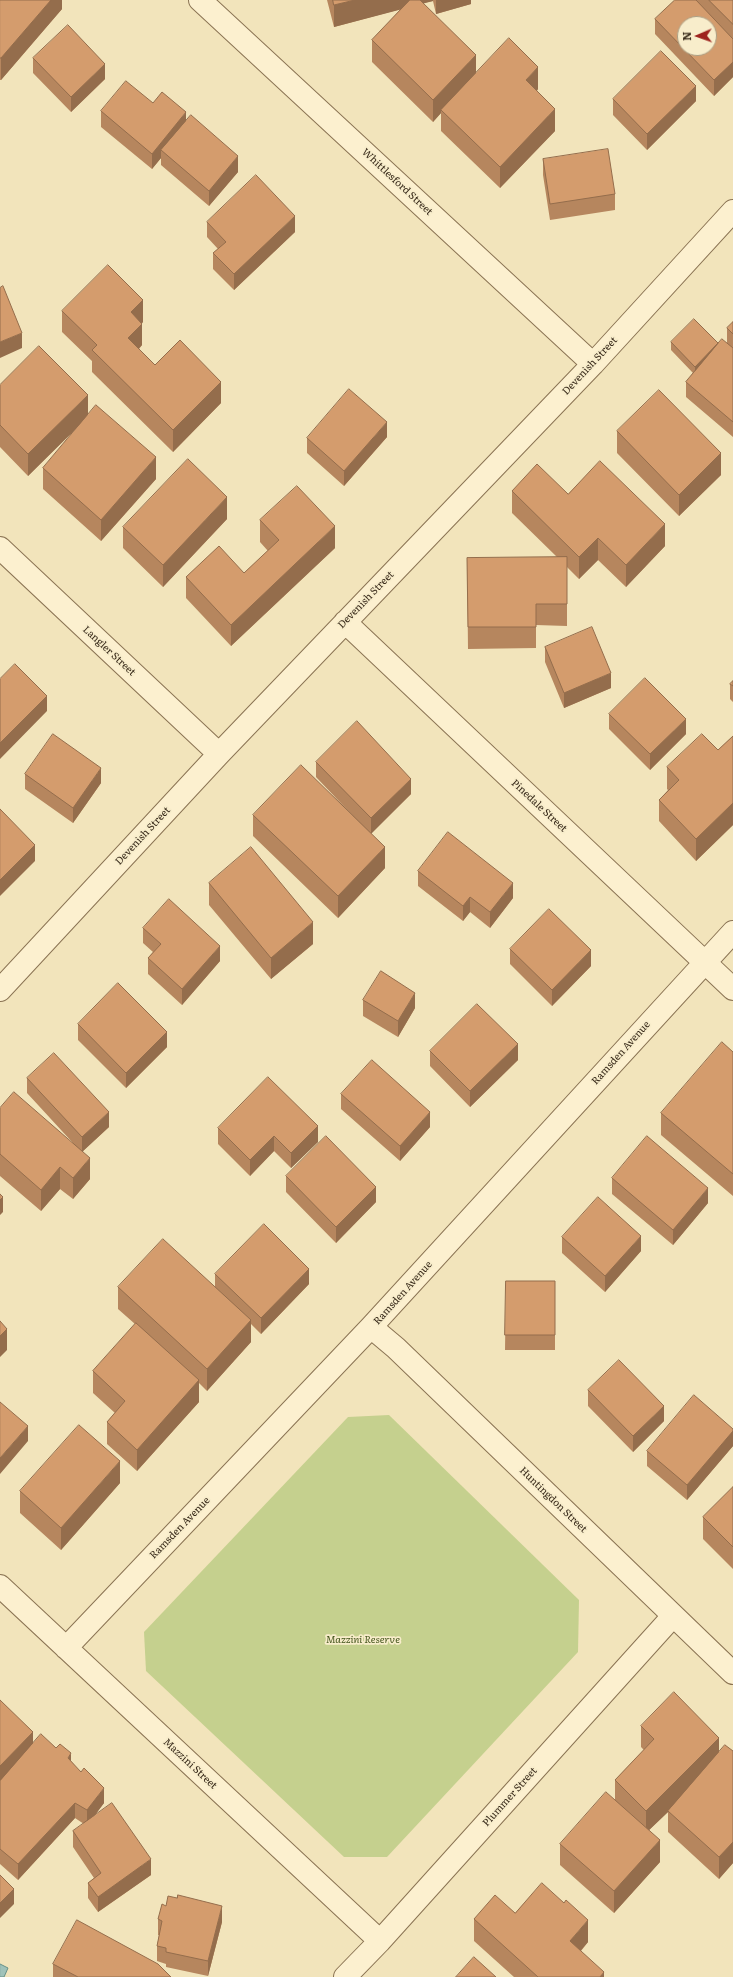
<!DOCTYPE html>
<style>
body{margin:0}
#map{position:relative;width:733px;height:1977px;overflow:hidden;background:#f2e4bb;font-family:Literata,serif}
canvas{display:block}
.north{position:absolute;left:677px;top:16px;width:40px;height:40px;box-sizing:border-box;background:#f8edcb;border:1px solid #ab9f84;border-radius:50%;rotate:268deg;font-size:11px;font-weight:700;line-height:16px;text-align:center;color:#382a1a}
.north::after{content:'';display:block;margin:auto;width:14px;height:18px;background:#9e231e;clip-path:polygon(50% 0,100% 100%,50% 72%,0 100%)}
</style>
<div id="map">
<canvas width="733" height="1977"></canvas>
<div class="north">N</div>
</div>
<script>
const ctx = document.querySelector('canvas').getContext('2d');
ctx.lineJoin = 'round';
function paint(path, color) {
  ctx.fillStyle = color;
  ctx.fill(path, 'evenodd');
}
function trace(path, color, width, dash) {
  ctx.strokeStyle = color;
  ctx.lineWidth = width;
  ctx.lineCap = dash ? 'butt' : 'round';
  ctx.setLineDash(dash || []);
  ctx.stroke(path);
}
function label(font, color, halo, rows, align = 'center') {
  ctx.font = font + ' Literata,serif';
  ctx.lineWidth = 3.5;
  ctx.setLineDash([]);
  ctx.textBaseline = 'middle';
  ctx.strokeStyle = halo;
  ctx.fillStyle = color;
  for (const [text, x, y, turn = 0] of rows) {
    ctx.save();
    ctx.translate(x, y);
    ctx.rotate((+turn || 0) * Math.PI / 180);
    ctx.textAlign = isNaN(turn) ? turn : align;
    if (halo) ctx.strokeText(text, 0, 0);
    ctx.fillText(text, 0, 0);
    ctx.restore();
  }
}
const green = new Path2D(`
 M389,1415L579,1600L578,1652L387,1857H344L146,1671L144,1632L348,1417Z`);
const water = new Path2D(`
 M0,1964L8,1968L4,1977H0Z`);
const minor = new Path2D(`
 M200,0L593,364
 M0,548L219,754
 M345,622L733,989
 M0,990L219,754L593,364L733,211
 M371,1327L396,1348L733,1673
 M0,1586L380,1941
 M66,1648L371,1327L733,932
 M345,1977L380,1941L673,1616`);
const wall = new Path2D(`
 M0,0H62V9L1,80H0Z
 M327,0H471V4L436,14L433,1L423,3L476,73L538,89L537,91L555,131L500,188L441,131V113L433,122L372,62V40L401,9L334,27Z
 M675,0H733V77L714,96L655,34V19Z
 M33,58L105,79L71,112L33,73Z
 M613,99L696,101L647,150L613,115Z
 M153,103L186,120L238,172L209,206L161,165V158L152,169L101,127V111Z
 M543,159L615,194V210L550,220L543,175Z
 M207,222L295,232L234,290L213,269V253L218,249L207,237Z
 M62,311L143,322L142,323V345L139,349L155,365L221,403L173,452L92,372V361L62,332Z
 M733,322V437L686,397V382L693,373L671,350V342L727,343V328Z
 M0,385L88,415L156,479L101,541L43,489V468L79,425L28,476L0,447Z
 M617,431L721,475L679,516L617,453Z
 M387,437L344,486L307,453V438Z
 M512,491L568,494L665,546L626,587L598,560L579,579L567,567V626L536,625V648L468,649L467,558L557,557L512,513Z
 M227,519L163,587L123,548V527Z
 M260,520L335,548L231,646L186,598V577L244,573L268,551L260,542Z
 M545,647L611,688L564,708L545,662Z
 M733,681V702L730,699V684Z
 M609,714L686,734L650,770L609,729Z
 M733,736V825L696,861L659,821V800L668,790L667,789V767L718,750Z
 M316,762L411,794L371,833L385,868L338,918L253,836V815L353,816L316,777Z
 M25,774L101,783L73,823L25,789Z
 M418,871L513,898L490,928L470,912L463,921L418,886Z
 M209,883L313,944L271,979L209,905Z
 M143,928L220,961L182,1005L148,974V958L153,952L143,943Z
 M510,949L591,966L552,1006L510,964Z
 M363,1000L415,1008L398,1037L363,1016Z
 M78,1024L167,1047L126,1088L78,1040Z
 M430,1051L518,1060L470,1107L430,1066Z
 M733,1052V1196L661,1135V1113Z
 M27,1078L109,1127L83,1151L90,1179L73,1199L60,1189L41,1211L0,1176V1108L73,1143L27,1093Z
 M341,1094L430,1127L400,1161L341,1109Z
 M218,1128L318,1142L291,1168L274,1151L250,1176L218,1144Z
 M286,1176L376,1202L336,1243L286,1192Z
 M612,1178L708,1203L673,1245L612,1194Z
 M562,1237L641,1251L605,1292L562,1253Z
 M215,1274L309,1284L261,1334L251,1324V1342L207,1391L199,1383V1402L137,1471L107,1444V1422L115,1413L93,1393V1371L135,1324L118,1309V1287H215Z
 M506,1281H555V1350H505Z
 M588,1390L664,1421L633,1452L588,1406Z
 M733,1429V1446L687,1500L647,1466V1451Z
 M120,1483L61,1550L20,1513V1491Z
 M733,1487V1569L703,1539V1517Z
 M0,1700L33,1743L71,1761L104,1803L94,1816L151,1875L98,1912L88,1898V1883L94,1878L73,1847V1831L84,1824L75,1818L18,1880L0,1864Z
 M641,1726L719,1752L733,1751V1863L719,1879L668,1832V1812L649,1830L660,1862L614,1913L560,1865V1844L615,1800V1780L644,1750L641,1747Z
 M177,1898L222,1922L208,1976L166,1967V1964L157,1961V1946L159,1935H158V1919L166,1906Z
 M515,1913L588,1942L581,1951L604,1977H514L474,1941V1919Z
 M53,1964L171,1977H53Z`);
const shadedWall = new Path2D(`
 M51,0H62V9L1,80V58Z
 M355,0H433V1L334,27V5Z
 M436,0H471V4L436,14Z
 M476,55V77L441,110V113L433,122V100Z
 M733,62V77L714,96V80Z
 M105,64V79L71,112V97Z
 M538,67V89L526,102V80Z
 M696,86V101L647,150V134Z
 M555,109V131L500,188V167Z
 M186,112V128L161,150V158L152,169V154Z
 M238,156V172L209,206V191Z
 M295,216V232L234,290V274Z
 M143,300V322L131,334V312Z
 M142,324V345L128,360V338Z
 M22,333V348L0,358V342Z
 M718,343L695,375V367Z
 M221,382V403L173,452V430Z
 M88,395V417L28,476V454Z
 M387,422V437L344,486V471Z
 M721,453V475L679,516V495Z
 M156,457V479L101,541V520Z
 M227,497V519L163,587V565Z
 M665,524V546L626,587V565Z
 M335,526V548L231,646V625Z
 M598,538V560L579,579V557Z
 M611,673V688L564,708V693Z
 M47,696V711L0,759V743Z
 M686,719V734L650,770V754Z
 M101,768V783L73,823V808Z
 M411,779V794L371,834V818Z
 M733,803V825L696,861V839Z
 M35,845V861L0,896V880Z
 M385,847V868L338,918V896Z
 M513,883V898L490,928V912Z
 M470,897V912L463,921V906Z
 M313,922V944L271,979V958Z
 M220,946V961L182,1005V989Z
 M591,950V966L552,1006V990Z
 M415,993V1008L398,1037V1021Z
 M167,1032V1047L126,1088V1073Z
 M518,1044V1060L470,1107V1091Z
 M109,1112V1127L82,1152V1137Z
 M430,1112V1127L400,1161V1146Z
 M318,1126V1142L291,1168V1153Z
 M274,1136V1151L250,1176V1160Z
 M90,1158V1179L73,1199V1178Z
 M60,1167V1189L41,1211V1190Z
 M376,1187V1202L336,1243V1227Z
 M708,1188V1203L673,1245V1230Z
 M3,1197V1212L0,1215V1200Z
 M641,1236V1251L605,1292V1276Z
 M309,1269V1284L261,1334V1318Z
 M251,1320V1342L207,1391V1369Z
 M7,1329V1350L0,1357V1336Z
 M199,1380V1402L137,1471V1450Z
 M664,1406V1421L633,1452V1436Z
 M28,1426V1441L0,1474V1458Z
 M733,1431V1446L687,1500V1485Z
 M120,1461V1483L61,1550V1528Z
 M33,1732V1747L0,1782V1766Z
 M719,1738V1759L668,1811V1812L646,1833V1811Z
 M71,1753V1769L68,1758Z
 M104,1788V1803L87,1826V1810Z
 M75,1803V1818L18,1880V1864Z
 M660,1840V1862L614,1913V1891Z
 M733,1842V1863L719,1879V1857Z
 M151,1859V1875L98,1912V1897Z
 M14,1889V1904L0,1918V1903Z
 M222,1906V1922L208,1976V1961Z
 M588,1920V1942L570,1963V1941Z
 M604,1972V1977H600Z`);
const building = new Path2D(`
 M0,0H51L1,58H0Z
 M333,0H355L334,5Z
 M410,0H420L476,55L433,100L372,40Z
 M675,0H696L733,39V62L714,80L655,19ZM685,24H709V48H685Z
 M709,0H733V24Z
 M68,25L105,64L71,97L33,58Z
 M509,38L538,67L526,80L555,109L500,167L441,110Z
 M661,51L696,86L647,134L613,99Z
 M126,81L153,103L162,92L186,112L152,154L101,111Z
 M191,115L238,156L209,191L161,150Z
 M608,149L615,194L550,204L543,159Z
 M256,175L295,216L234,274L213,253L226,242L207,222Z
 M108,265L143,300L131,312L142,324L128,338L155,365L180,340L221,382L173,430L92,350L97,345L62,311Z
 M3,286L22,333L0,342V288Z
 M694,319L718,343L695,367L671,342Z
 M733,322V334L727,328Z
 M722,339L733,348V422L686,382Z
 M39,346L88,395L28,454L0,425V385Z
 M349,389L387,422L344,471L307,438Z
 M659,390L721,453L679,495L617,431Z
 M96,405L156,457L101,520L43,468Z
 M188,459L227,497L163,565L123,527Z
 M600,461L665,524L626,565L598,538L579,557L512,491L537,464L568,494Z
 M297,486L335,526L231,625L186,577L219,546L244,573L279,540L260,520Z
 M567,557V604H536V627H468L467,558Z
 M592,627L611,673L564,693L545,647Z
 M15,664L47,696L0,743V679Z
 M645,678L686,719L650,754L609,714Z
 M733,681V686L730,684Z
 M357,721L411,779L371,818L316,762Z
 M53,734L101,768L73,808L25,774Z
 M702,734L718,750L733,736V803L696,839L659,800L679,780L667,767Z
 M301,765L385,847L338,896L253,815Z
 M0,809L35,845L0,880Z
 M448,832L513,883L490,912L470,897L463,906L418,871Z
 M251,847L313,922L271,958L209,883Z
 M169,899L220,946L182,989L148,958L161,944L143,928Z
 M549,909L591,950L552,990L510,949Z
 M381,971L415,993L398,1021L363,1000Z
 M118,983L167,1032L126,1073L78,1024Z
 M477,1004L518,1044L470,1091L430,1051Z
 M722,1042L733,1052V1174L661,1113Z
 M54,1053L109,1112L82,1137L27,1078Z
 M372,1060L430,1112L400,1146L341,1094Z
 M268,1077L318,1126L291,1153L274,1136L250,1160L218,1128Z
 M14,1092L90,1158L73,1178L60,1167L41,1190L0,1154V1108Z
 M326,1136L376,1187L336,1227L286,1176Z
 M647,1136L708,1188L673,1230L612,1178Z
 M0,1194L3,1197L0,1200Z
 M598,1197L641,1236L605,1276L562,1237Z
 M264,1224L309,1269L261,1318L215,1274Z
 M163,1239L251,1320L207,1369L118,1287Z
 M506,1281H555V1335H505Z
 M0,1321L7,1329L0,1336Z
 M136,1323L199,1380L137,1450L107,1422L125,1401L93,1371Z
 M619,1360L664,1406L633,1436L588,1390Z
 M694,1395L733,1429V1431L687,1485L647,1451Z
 M0,1402L28,1426L0,1458Z
 M79,1425L120,1461L61,1528L20,1491Z
 M733,1487V1547L703,1517Z
 M674,1692L719,1738L646,1811L615,1780L654,1739L641,1726Z
 M0,1700L33,1732L0,1766Z
 M41,1734L56,1748L60,1744L71,1753L68,1758L81,1772L84,1768L104,1788L87,1810L75,1803L18,1864L0,1849V1781Z
 M725,1745L733,1751V1842L719,1857L668,1811Z
 M606,1792L660,1840L614,1891L560,1844Z
 M112,1803L151,1859L98,1897L88,1883L101,1873L73,1831Z
 M0,1875L14,1889L0,1903Z
 M542,1883L564,1903L566,1900L588,1920L570,1941L604,1972L600,1977H538L474,1919L495,1895L515,1913Z
 M178,1895L222,1906L208,1961L166,1952V1948L157,1946L162,1921L158,1919L162,1904L166,1906L168,1896L177,1898Z
 M77,1920L158,1964L171,1977H78L53,1964Z
 M474,1957L496,1977H456Z`);
const streetNames = [
 ["Whittlesford Street",397,182,43],
 ["Devenish Street",590,366,-47],
 ["Devenish Street",366,600,-46],
 ["Langler Street",109,651,43],
 ["Pinedale Street",539,806,43],
 ["Devenish Street",143,836,-47],
 ["Ramsden Avenue",621,1053,-48],
 ["Ramsden Avenue",403,1293,-48],
 ["Huntingdon Street",553,1500,44],
 ["Ramsden Avenue",180,1528,-46],
 ["Mazzini Street",190,1764,43],
 ["Plummer Street",510,1797,-48]
];
const parkNames = [
 ["Mazzini Reserve",363,1640]
];
paint(green, '#c5d08e');
paint(water, '#a0c2b9');
trace(water, '#679088', 1);
trace(minor, '#8a7353', 24);
trace(minor, '#fcf0cf', 22);
paint(wall, '#b6865e');
paint(shadedWall, '#946d4c');
paint(building, '#d49c6d');
trace(building, '#946d4c', 1);
label('10px', '#382a1a', '#f8edcb', streetNames);
label('italic 10px', '#45561e', '#f8edcb', parkNames);
</script>
